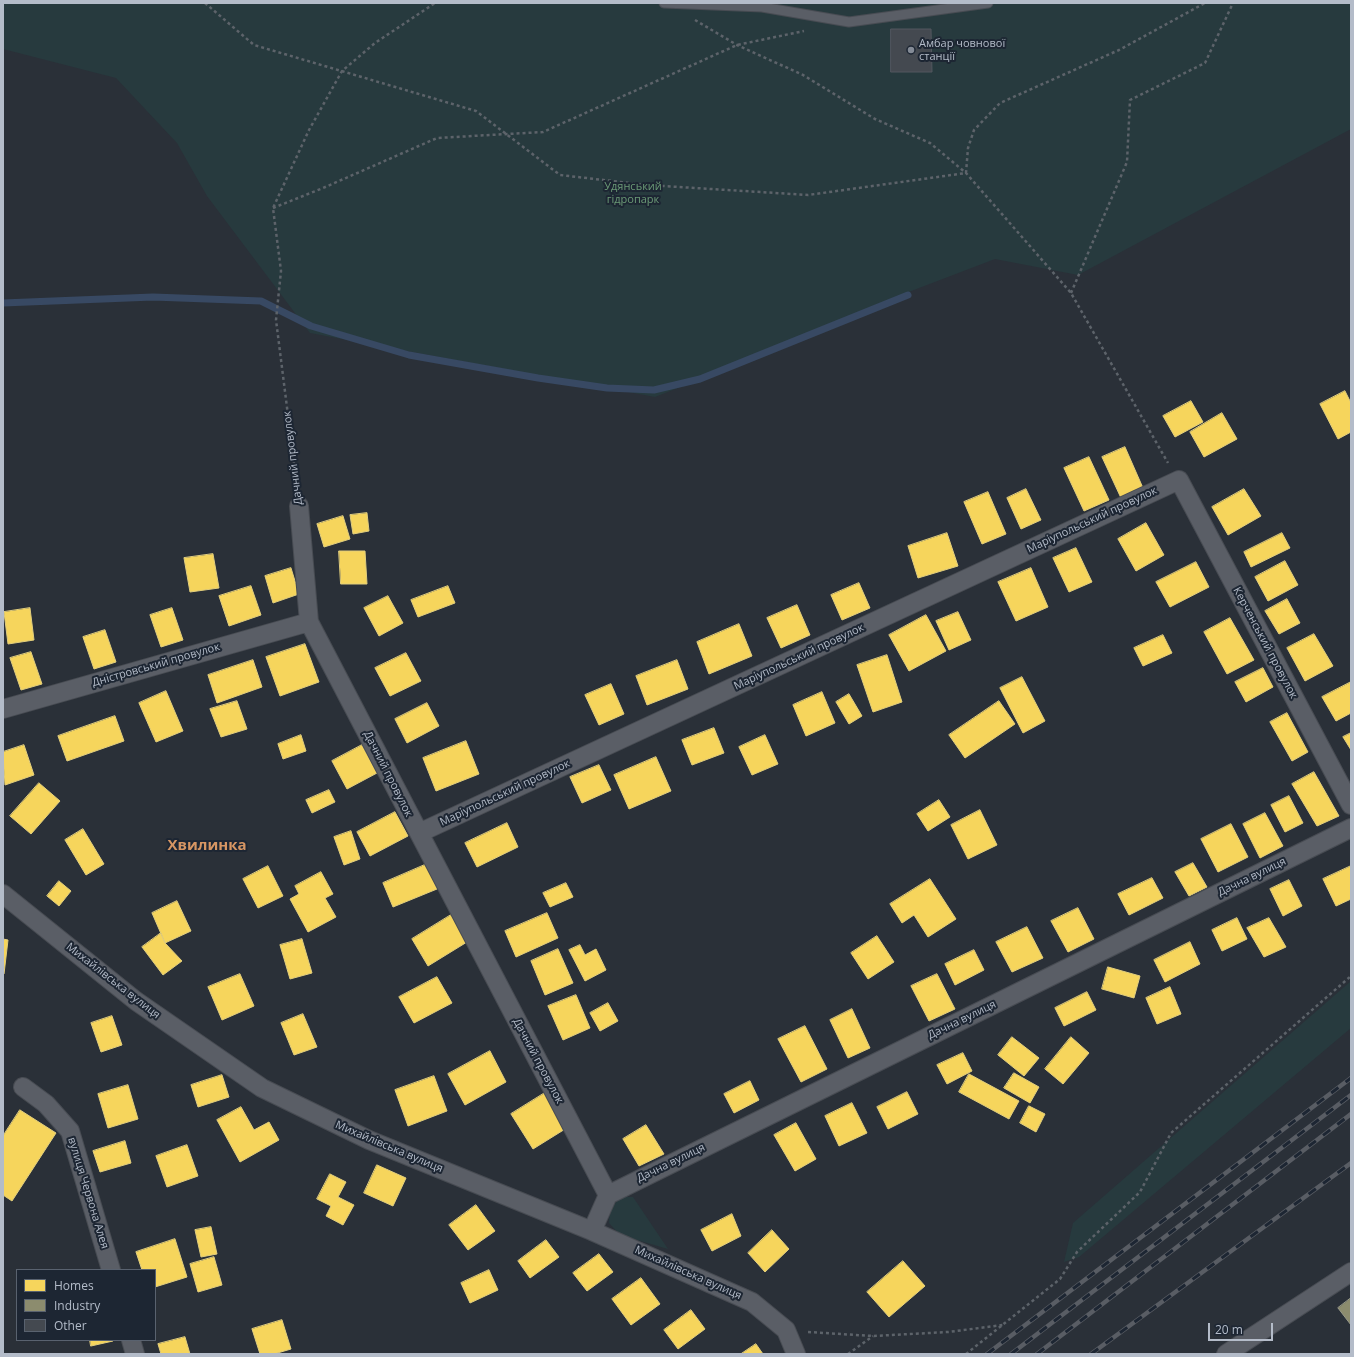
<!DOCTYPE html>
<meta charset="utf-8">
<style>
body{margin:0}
#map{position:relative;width:1354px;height:1357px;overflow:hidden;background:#2a3038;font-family:"Open Sans",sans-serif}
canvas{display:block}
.frame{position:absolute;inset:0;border:4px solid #b4bcc9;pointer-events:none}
.legend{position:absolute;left:16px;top:1269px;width:140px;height:72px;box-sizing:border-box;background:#1d2633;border:1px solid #59626f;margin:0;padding:5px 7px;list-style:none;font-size:12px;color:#b4bcc9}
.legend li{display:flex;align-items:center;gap:8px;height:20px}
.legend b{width:20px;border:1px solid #59626f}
.scale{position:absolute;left:1208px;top:1323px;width:65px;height:18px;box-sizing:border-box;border:2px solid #b4bcc9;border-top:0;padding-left:5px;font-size:12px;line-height:14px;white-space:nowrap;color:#b4bcc9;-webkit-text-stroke:3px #1d2633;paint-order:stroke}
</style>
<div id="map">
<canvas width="1354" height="1357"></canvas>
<div class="frame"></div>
<ul class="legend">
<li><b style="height:11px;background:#f6d55c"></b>Homes</li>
<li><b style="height:11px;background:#8c8c6e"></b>Industry</li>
<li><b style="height:11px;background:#444950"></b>Other</li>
</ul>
<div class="scale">20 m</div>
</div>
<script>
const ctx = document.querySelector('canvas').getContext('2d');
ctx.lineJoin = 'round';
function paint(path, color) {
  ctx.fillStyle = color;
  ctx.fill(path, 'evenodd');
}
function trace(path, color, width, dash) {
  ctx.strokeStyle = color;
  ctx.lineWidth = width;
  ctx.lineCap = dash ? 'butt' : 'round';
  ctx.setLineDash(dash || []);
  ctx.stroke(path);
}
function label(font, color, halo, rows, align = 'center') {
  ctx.font = font + ' "Open Sans",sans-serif';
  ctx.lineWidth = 4;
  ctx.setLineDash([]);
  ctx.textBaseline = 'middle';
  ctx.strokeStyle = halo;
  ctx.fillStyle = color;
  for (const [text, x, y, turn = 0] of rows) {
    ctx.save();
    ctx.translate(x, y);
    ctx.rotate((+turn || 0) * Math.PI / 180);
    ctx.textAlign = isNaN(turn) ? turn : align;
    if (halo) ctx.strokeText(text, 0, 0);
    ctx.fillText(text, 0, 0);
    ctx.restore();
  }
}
const green = new Path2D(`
 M3,3H1351V129L1078,275L995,259L906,293L908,297L655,397L310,333L207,196L177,143L116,78L3,49Z
 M1351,981V1028L1079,1257L1064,1262L1073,1223Z
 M621,1197H633L668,1249L620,1235L609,1223L610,1209Z`);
const homes = new Path2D(`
 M1345,391L1351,403V432L1338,439L1320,404Z
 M1191,401L1203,422L1175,437L1163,416Z
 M1222,413L1237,439L1204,457L1190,432Z
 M1125,447L1143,488L1121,498L1102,457Z
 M1089,457L1109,500L1084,511L1064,468Z
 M1026,489L1041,520L1021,529L1007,498Z
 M1244,489L1261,516L1228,535L1212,507Z
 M988,492L1006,534L982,544L964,502Z
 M367,513L369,531L353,534L350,515Z
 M343,516L350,539L324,547L317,524Z
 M1146,523L1164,555L1136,571L1118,539Z
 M947,533L958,566L918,578L908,546Z
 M1282,533L1290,548L1251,567L1244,552Z
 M1076,548L1092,582L1069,592L1053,558Z
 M339,551H365L367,584H341Z
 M213,554L219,588L190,592L184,558Z
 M1285,561L1298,585L1268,601L1255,577Z
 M1196,562L1209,587L1170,607L1156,582Z
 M291,568L299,594L273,603L265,576Z
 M1031,568L1048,607L1016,621L998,582Z
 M859,583L870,608L842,620L831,595Z
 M251,586L261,615L229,626L219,596Z
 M448,586L455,603L418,617L411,600Z
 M388,596L403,623L379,636L364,608Z
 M1287,599L1300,623L1279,634L1265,611Z
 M797,605L810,635L781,648L767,618Z
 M30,608L34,640L8,644L4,612Z
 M172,608L183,640L161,647L150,615Z
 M958,612L971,640L949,650L936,621Z
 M926,615L946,651L909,671L889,635Z
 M1230,618L1254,660L1227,674L1204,632Z
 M739,624L752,656L709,674L697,642Z
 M105,630L116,662L94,669L83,637Z
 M1314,634L1333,666L1305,681L1287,648Z
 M1163,635L1172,653L1143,666L1134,648Z
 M305,644L319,682L280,696L266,657Z
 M31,652L42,684L21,690L10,658Z
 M406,653L421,681L390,696L375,668Z
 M887,655L902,702L873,712L857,665Z
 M253,660L262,687L217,703L208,675Z
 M677,660L688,689L647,705L636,676Z
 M1263,668L1273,687L1246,702L1235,682Z
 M1022,677L1045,721L1023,733L1000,688Z
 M1351,682V713L1336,721L1322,697Z
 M611,684L624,714L599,725L585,695Z
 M166,691L183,731L156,742L139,703Z
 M822,692L835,723L806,736L793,705Z
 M849,694L862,716L849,724L836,702Z
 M237,701L247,729L221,737L210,709Z
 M999,701L1015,724L965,758L949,735Z
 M427,703L439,726L407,743L395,719Z
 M1287,713L1308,752L1292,761L1270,722Z
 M115,716L124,741L67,761L58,736Z
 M714,728L724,753L692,765L682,740Z
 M1351,733V750L1343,737Z
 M301,735L306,751L283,759L278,744Z
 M765,735L778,764L752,775L739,747Z
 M466,741L479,774L436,791L423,758Z
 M24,745L34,775L5,785L3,752Z
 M362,745L377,773L347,789L332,761Z
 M656,757L671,791L629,809L614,775Z
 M599,765L611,790L582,803L570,777Z
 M1314,772L1339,816L1317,826L1292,784Z
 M39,783L60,801L31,834L10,816Z
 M329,790L335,802L312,813L306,800Z
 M1289,796L1303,823L1285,832L1271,805Z
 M939,800L950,817L928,831L917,814Z
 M980,810L997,845L968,859L951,825Z
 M395,812L408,836L370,856L357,832Z
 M1265,813L1283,846L1260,858L1243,824Z
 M507,823L518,847L477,867L465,843Z
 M1231,824L1248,857L1218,872L1201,839Z
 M83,829L104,864L86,875L65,840Z
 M351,831L360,859L344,865L334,837Z
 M1193,863L1207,887L1189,896L1175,872Z
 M427,864L437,889L393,907L383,883Z
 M268,866L283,896L258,908L243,879Z
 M1351,866V899L1336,906L1323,879Z
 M321,872L333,894L325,898L336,917L308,932L290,899L299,894L295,886Z
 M1152,878L1163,898L1129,915L1118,894Z
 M930,879L956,919L928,937L914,915L902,923L890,904Z
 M1289,880L1302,906L1283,916L1270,889Z
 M59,881L71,891L59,906L47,896Z
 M566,883L573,897L550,907L543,893Z
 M177,901L191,931L165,943L152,913Z
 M1078,908L1094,939L1068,952L1051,921Z
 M547,913L558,938L516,957L505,931Z
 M451,915L467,942L428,966L412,939Z
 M1237,918L1247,939L1222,951L1212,930Z
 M1269,918L1286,947L1264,957L1247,928Z
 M1027,927L1043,958L1012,972L996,942Z
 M161,933L165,943L182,961L163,975L142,947Z
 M877,936L894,962L868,979L851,953Z
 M3,939L8,940L4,974H3Z
 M302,939L312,973L290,979L280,945Z
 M1190,942L1200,964L1165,982L1154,960Z
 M580,945L585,955L596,949L606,970L585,981L569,950Z
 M558,949L573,983L545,995L531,961Z
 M974,950L984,970L955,985L945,964Z
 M1108,967L1140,976L1134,998L1102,989Z
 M240,974L254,1006L222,1020L208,987Z
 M937,974L955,1009L929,1021L911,986Z
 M437,977L452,1003L414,1023L399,997Z
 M1170,987L1181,1014L1157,1024L1146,998Z
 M1087,992L1096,1010L1064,1026L1055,1008Z
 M576,995L590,1028L563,1040L548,1006Z
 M608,1003L618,1021L600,1031L590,1013Z
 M852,1009L870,1048L848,1058L830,1020Z
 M303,1014L317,1047L294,1055L281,1023Z
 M112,1016L122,1045L101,1052L91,1023Z
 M805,1026L827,1069L801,1082L778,1039Z
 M1012,1037L1039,1058L1024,1076L998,1055Z
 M1071,1037L1089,1053L1063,1084L1045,1069Z
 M490,1051L506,1082L465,1105L448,1074Z
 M963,1053L972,1071L947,1084L937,1065Z
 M1014,1073L1039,1087L1030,1103L1004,1088Z
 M969,1074L1019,1101L1009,1119L959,1092Z
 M222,1075L229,1097L198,1107L191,1085Z
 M434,1076L447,1111L408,1126L395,1090Z
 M750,1081L759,1100L734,1113L724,1094Z
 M128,1085L138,1119L108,1128L98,1094Z
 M548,1091L570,1126L533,1149L511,1114Z
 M907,1092L918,1114L888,1129L877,1107Z
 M852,1103L867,1133L839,1146L825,1116Z
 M1029,1106L1045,1114L1036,1132L1020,1123Z
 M241,1107L254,1130L269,1122L279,1140L240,1162L217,1120Z
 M20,1110L56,1133L12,1201L3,1195V1136Z
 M796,1123L816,1159L795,1171L774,1135Z
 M646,1125L664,1154L639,1166L623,1139Z
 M125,1141L131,1163L100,1172L93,1151Z
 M187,1145L198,1176L167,1187L156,1156Z
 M377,1165L406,1178L393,1206L364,1193Z
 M330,1174L346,1182L338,1197L354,1205L343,1225L326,1216L331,1206L317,1199Z
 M476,1205L495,1231L468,1250L449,1225Z
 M732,1214L741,1236L712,1251L701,1230Z
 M211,1227L217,1254L201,1257L195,1230Z
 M772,1230L789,1249L765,1272L748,1253Z
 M175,1239L187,1277L155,1287V1270H142L136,1252Z
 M546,1240L559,1257L530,1278L518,1261Z
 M599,1254L613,1272L587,1291L573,1273Z
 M214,1257L222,1285L198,1292L190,1264Z
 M903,1261L925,1286L889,1317L867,1292Z
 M489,1270L498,1290L470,1303L461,1283Z
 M641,1278L660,1304L631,1325L612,1299Z
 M691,1310L705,1329L678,1349L664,1330Z
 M282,1320L291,1349L274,1354H260L252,1329Z
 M185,1337L190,1354H161L158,1344Z
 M90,1340H113V1341L91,1346Z
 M756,1344L763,1354H741Z`);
const industry = new Path2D(`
 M1351,1298V1325L1338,1308Z`);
const stream = new Path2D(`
 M3,303L153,297L261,301L311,326L409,355L538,378L607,388L654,390L700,379L908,295`);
const building = new Path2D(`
 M891,29H931L932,72H891Z`);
const path = new Path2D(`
 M205,3L254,45L476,111L560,175L647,185L808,195L966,173L968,148L974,130L1000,103L1119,50L1205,3
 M695,20L737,45L803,75L875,119L930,143L966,173L1071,293L1168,463
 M273,208L323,188L437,138L543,132L737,45L804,31
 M1071,293L1127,162L1130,100L1205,63L1233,3
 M297,487L276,320L281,271L273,208L309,130L342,71L375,43L435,3
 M808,1332L873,1336L948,1332L1003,1325
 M848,1354L873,1336
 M966,1354L1060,1279L1077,1252L1140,1192L1171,1133L1351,976`);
const lane = new Path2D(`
 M664,3L762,7L849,22L988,3`);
const street = new Path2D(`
 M299,506L309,622L608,1195
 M3,709L309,622
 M419,833L1179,480L1351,805
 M3,894L136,1001L262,1088L369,1140L592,1231L752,1302L786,1330L796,1354
 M23,1087L46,1104L70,1131L111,1270
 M592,1231L608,1195L1351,828
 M131,1340L135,1354
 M1226,1354L1351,1272`);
const rail = new Path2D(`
 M987,1354L1351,1078
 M1011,1354L1351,1095
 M1037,1354L1351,1114
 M1091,1354L1351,1163`);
const markers = [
 [911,50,4,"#848b96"]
];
const poiNames = [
 ["Амбар човнової",919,44],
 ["станції",919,57]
];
const parkNames = [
 ["Удянський",633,187],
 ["гідропарк",633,200]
];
const streetNames = [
 ["Дачний провулок",293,458,-97],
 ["Маріупольський провулок",1092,520,-25],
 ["Керченський провулок",1265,643,62],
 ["Маріупольський провулок",799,657,-25],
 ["Дністровський провулок",156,665,-16],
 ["Дачний провулок",388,774,63],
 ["Маріупольський провулок",505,793,-25],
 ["Дачна вулиця",1252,877,-26],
 ["Михайлівська вулиця",113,981,38],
 ["Дачна вулиця",962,1020,-26],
 ["Дачний провулок",538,1061,62],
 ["Михайлівська вулиця",389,1147,23],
 ["Дачна вулиця",671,1163,-26],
 ["вулиця Червона Алея",88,1193,73],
 ["Михайлівська вулиця",688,1273,24]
];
const districtNames = [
 ["Хвилинка",207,846]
];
paint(green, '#273a3e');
paint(homes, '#f6d55c');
trace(homes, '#e2ce7d', 1);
paint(industry, '#8c8c6e');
trace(industry, '#989a89', 1);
trace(stream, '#384963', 7);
paint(building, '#444950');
trace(building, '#52575f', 1);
trace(lane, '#484c53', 11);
trace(street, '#484c53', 20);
trace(path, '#5d636a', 2.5, [3, 3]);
trace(lane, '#5a5e66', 9);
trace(street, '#5a5e66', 18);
trace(rail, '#595d64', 4.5);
trace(rail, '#1d2633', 3, [9]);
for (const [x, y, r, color] of markers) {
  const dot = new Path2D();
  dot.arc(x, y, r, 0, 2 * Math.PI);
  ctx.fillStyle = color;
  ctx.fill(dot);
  trace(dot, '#1d2633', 1.5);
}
label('11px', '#b4bcc9', '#1d2633', poiNames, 'left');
label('11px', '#6b9a76', '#1d2633', parkNames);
label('11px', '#b4bcc9', '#1d2633', streetNames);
label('bold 15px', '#d59563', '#1d2633', districtNames);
</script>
